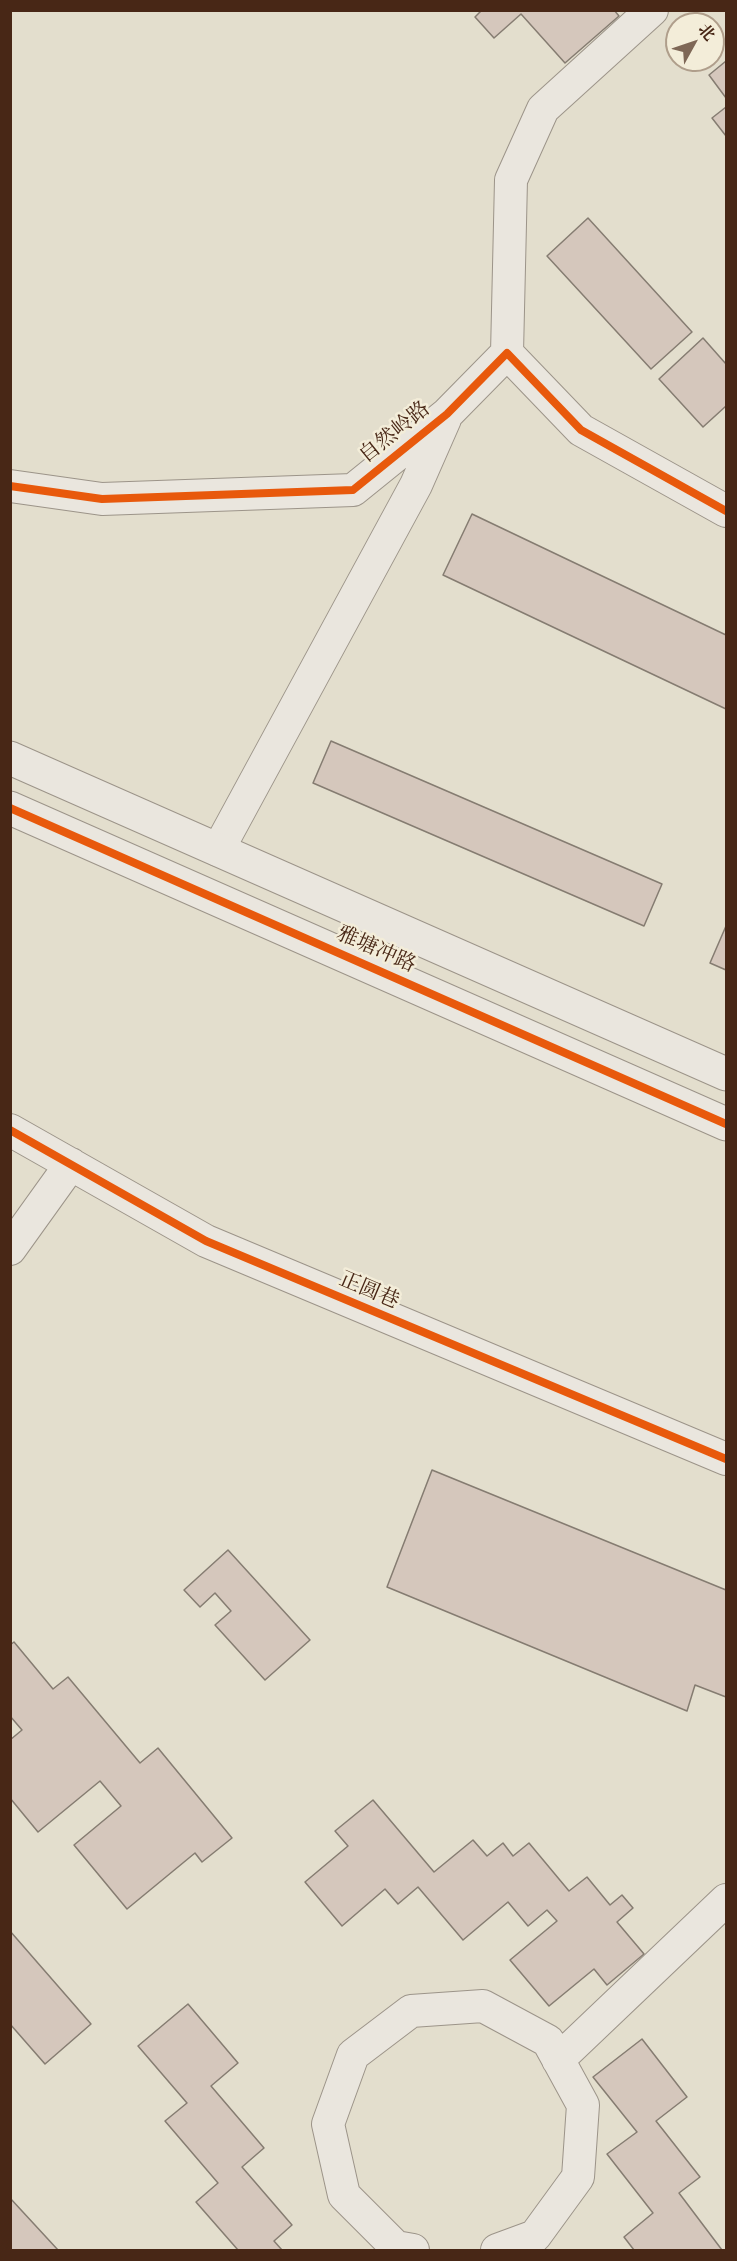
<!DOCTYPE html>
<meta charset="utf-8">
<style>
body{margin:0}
#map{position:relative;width:737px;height:2261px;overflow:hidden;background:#e3decd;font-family:"Gentium Book Plus","Noto Serif SC",serif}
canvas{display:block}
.frame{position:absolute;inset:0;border:12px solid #482716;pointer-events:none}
.north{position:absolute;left:665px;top:12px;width:60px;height:60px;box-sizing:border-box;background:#f3edd9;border:2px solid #af9e8b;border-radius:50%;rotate:50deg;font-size:16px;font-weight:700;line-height:24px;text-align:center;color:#482716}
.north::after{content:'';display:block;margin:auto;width:21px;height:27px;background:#7e6756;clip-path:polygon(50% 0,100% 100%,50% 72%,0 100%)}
</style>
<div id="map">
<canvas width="737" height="2261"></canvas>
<div class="frame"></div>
<div class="north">北</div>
</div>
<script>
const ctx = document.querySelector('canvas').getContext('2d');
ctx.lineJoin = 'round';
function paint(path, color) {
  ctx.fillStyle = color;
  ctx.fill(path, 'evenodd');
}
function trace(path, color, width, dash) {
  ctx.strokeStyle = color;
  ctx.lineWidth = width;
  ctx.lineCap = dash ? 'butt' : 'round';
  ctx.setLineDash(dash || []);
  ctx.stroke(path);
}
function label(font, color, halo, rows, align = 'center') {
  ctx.font = font + ' "Gentium Book Plus","Noto Serif SC",serif';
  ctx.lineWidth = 5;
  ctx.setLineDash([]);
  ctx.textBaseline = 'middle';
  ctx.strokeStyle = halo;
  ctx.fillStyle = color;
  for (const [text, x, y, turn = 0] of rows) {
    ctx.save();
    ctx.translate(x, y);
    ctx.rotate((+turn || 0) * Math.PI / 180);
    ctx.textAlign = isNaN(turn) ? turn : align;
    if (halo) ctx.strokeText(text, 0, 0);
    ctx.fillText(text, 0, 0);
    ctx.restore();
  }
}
const building = new Path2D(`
 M482,10H614L619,16L565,63L521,14L494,38L475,17Z
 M726,61V98L709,75Z
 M726,107V136L712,118Z
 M588,218L692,332L651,369L547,256Z
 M703,338L726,364V406L703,427L659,379Z
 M472,514L726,635V709L443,575Z
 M331,741L662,884L644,926L313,783Z
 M726,926V970L710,963Z
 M432,1470L726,1590V1697L695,1685L687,1711L387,1587Z
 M228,1550L310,1640L265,1680L215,1625L231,1611L215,1593L200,1607L184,1590Z
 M14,1642L53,1689L68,1677L140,1763L158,1748L232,1838L202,1862L195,1853L127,1909L74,1845L121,1806L100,1781L38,1832L10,1798V1740L22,1730L10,1716V1645Z
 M373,1800L434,1872L473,1840L487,1856L503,1843L513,1856L529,1843L569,1891L587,1877L610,1905L622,1895L633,1908L617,1922L644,1954L607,1985L594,1969L549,2006L510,1960L557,1921L547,1910L528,1926L508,1902L463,1940L418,1887L398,1904L385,1889L342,1926L305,1882L348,1846L335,1831Z
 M10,1931L91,2024L45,2064L10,2024Z
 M188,2004L238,2063L211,2086L264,2148L242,2167L292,2225L274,2241L282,2250H238L196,2202L218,2183L165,2121L187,2103L138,2046Z
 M642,2039L687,2097L656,2121L700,2177L679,2193L722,2250H634L624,2237L653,2213L607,2154L637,2132L593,2077Z
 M10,2198L58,2250H10Z`);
const minor = new Path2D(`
 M507,353L511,180L543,109L652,10
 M10,486L102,499L353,490L447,414L507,353L581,430L726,511
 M218,850L416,485L445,419
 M10,1130L206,1241L726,1459
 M10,1249L71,1164
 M558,2060L726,1900
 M413,2250L396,2247L344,2195L328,2124L353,2055L411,2011L483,2006L548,2041L583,2105L578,2177L535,2236L497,2250`);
const tertiary = new Path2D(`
 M10,758L726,1074
 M10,808L726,1124`);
const cycleway = new Path2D(`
 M10,486L102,499L353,490L447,414L507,353L581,430L726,511
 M10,808L726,1124
 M10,1130L206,1241L726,1459`);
const streetNames = [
 ["自然岭路",395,433,-39],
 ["雅塘冲路",376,950,24],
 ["正圆巷",369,1291,23]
];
paint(building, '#d5c7bc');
trace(building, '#857c71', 1.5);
trace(minor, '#9c9489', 34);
trace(tertiary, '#9c9489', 35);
trace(minor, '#eae6de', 32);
trace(tertiary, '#eae6de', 33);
trace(cycleway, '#e8590c', 8);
label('21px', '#482716', '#f3edd9', streetNames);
</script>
